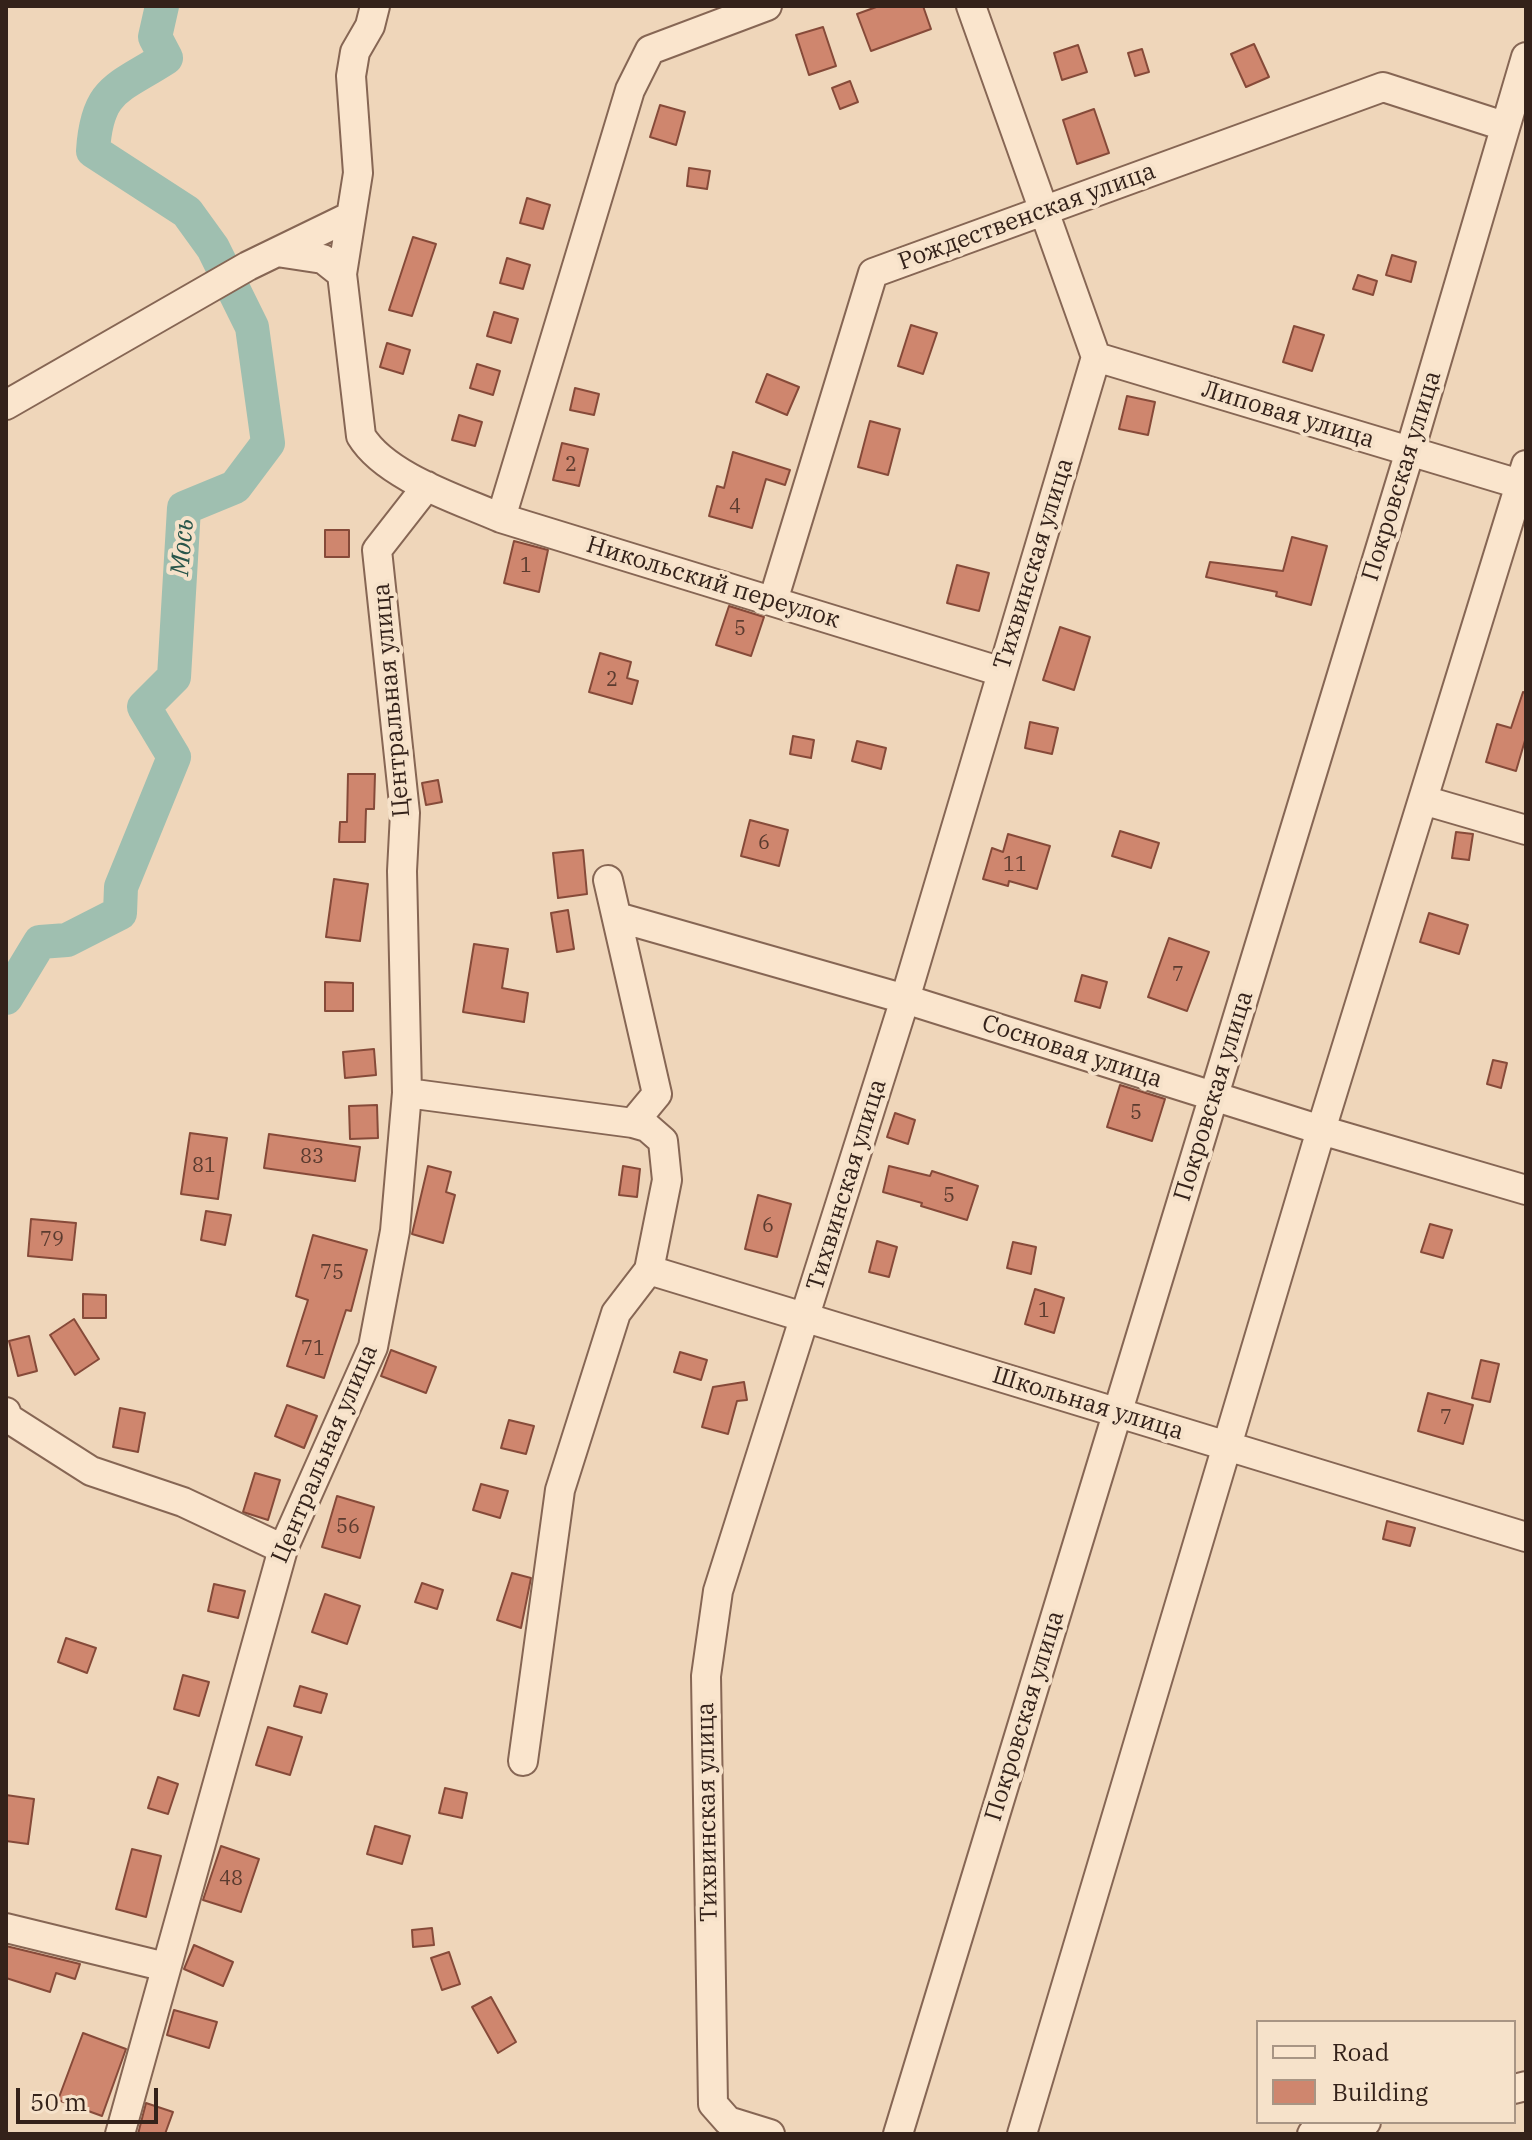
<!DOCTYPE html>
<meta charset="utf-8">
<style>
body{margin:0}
#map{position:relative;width:1532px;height:2140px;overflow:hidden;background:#efd6ba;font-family:"IBM Plex Serif",serif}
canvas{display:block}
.frame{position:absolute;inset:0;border:8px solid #34221a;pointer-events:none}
.legend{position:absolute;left:1256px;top:2020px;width:260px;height:104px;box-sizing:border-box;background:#f6e2ca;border:2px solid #a89584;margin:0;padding:10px 14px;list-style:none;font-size:24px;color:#34221a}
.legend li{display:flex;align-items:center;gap:16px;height:40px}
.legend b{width:40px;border:2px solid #a89584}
.scale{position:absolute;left:16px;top:2088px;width:142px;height:36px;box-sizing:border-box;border:4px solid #34221a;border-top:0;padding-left:10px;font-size:24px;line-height:28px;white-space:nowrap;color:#34221a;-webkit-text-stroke:6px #f6e2ca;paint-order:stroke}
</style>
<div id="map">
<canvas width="1532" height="2140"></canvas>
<div class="frame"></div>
<ul class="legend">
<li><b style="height:10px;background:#fae5cd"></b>Road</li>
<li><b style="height:22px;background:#cf866e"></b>Building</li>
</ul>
<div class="scale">50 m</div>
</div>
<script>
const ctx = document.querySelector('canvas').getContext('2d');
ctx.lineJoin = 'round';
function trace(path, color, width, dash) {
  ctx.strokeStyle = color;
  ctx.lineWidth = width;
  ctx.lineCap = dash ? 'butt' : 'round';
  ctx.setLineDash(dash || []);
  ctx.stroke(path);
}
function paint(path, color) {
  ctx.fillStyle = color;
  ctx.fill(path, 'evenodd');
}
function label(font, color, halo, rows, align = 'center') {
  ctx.font = font + ' "IBM Plex Serif",serif';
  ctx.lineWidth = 8;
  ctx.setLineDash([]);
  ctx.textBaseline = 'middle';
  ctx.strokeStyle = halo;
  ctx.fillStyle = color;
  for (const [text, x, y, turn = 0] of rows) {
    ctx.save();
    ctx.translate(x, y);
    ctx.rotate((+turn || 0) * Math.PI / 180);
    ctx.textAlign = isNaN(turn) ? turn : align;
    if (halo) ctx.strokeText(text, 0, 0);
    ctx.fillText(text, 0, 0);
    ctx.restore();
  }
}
const river = new Path2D(`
 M6,998L40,942L67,940L120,913L121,887L174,757L144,707L174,677L184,508L235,487L268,443L252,327L213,248L187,212L93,151C97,88 118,89 166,58L155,37L162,6`);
const building = new Path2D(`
 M879,6H923L931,29L871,51L857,14Z
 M823,27L836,66L809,75L796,35Z
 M1254,44L1269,77L1246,87L1231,54Z
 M1078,45L1087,72L1062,80L1054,53Z
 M1142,49L1149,72L1135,76L1128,53Z
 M850,81L858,102L840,109L832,88Z
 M660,105L685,112L676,145L650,137Z
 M1094,109L1109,153L1077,164L1063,120Z
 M689,168L710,171L707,189L687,186Z
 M527,198L550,205L543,229L520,223Z
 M413,237L436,244L412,316L389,310Z
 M1392,255L1416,262L1411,282L1386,275Z
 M507,258L530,265L523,289L500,283Z
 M1358,275L1377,281L1373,295L1353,289Z
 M494,312L518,319L511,343L487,336Z
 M911,325L937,333L923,374L898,366Z
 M1294,326L1324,335L1312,371L1283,362Z
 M387,343L410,350L403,374L380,367Z
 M477,364L500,371L493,395L470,388Z
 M767,374L799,387L787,415L756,402Z
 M575,388L599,394L594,415L570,410Z
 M1127,396L1155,402L1148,435L1119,429Z
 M459,415L482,422L475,446L452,440Z
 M870,421L900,429L888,475L858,467Z
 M562,443L588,449L579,486L553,480Z
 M733,452L790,470L785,485L766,479L752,528L709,516L717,486L724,488Z
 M325,530H349V557H325Z
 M1292,537L1327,546L1311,605L1276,596L1277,592L1206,577L1210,562L1283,571Z
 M514,541L548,550L539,592L504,583Z
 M957,565L989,573L979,611L947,603Z
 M729,606L764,617L751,656L716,645Z
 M1060,627L1090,637L1074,690L1043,680Z
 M600,653L631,662L627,678L638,681L632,704L589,692Z
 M1523,692L1526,693V737L1516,771L1486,762L1497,724L1511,728Z
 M1030,722L1058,728L1052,754L1025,748Z
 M793,736L814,740L811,758L790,754Z
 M857,741L886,748L881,769L852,761Z
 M348,774H375L374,809H366L365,842H339L340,822H347Z
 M438,780L442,802L426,805L422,783Z
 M750,820L788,830L779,866L741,856Z
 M1120,831L1159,843L1151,868L1112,856Z
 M1456,832L1473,834L1469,860L1452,858Z
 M1008,834L1050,846L1037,889L1009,881L1008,886L983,879L992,848L1003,852Z
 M583,850L587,894L558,898L553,853Z
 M334,879L368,884L360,941L326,937Z
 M568,910L574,949L557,952L551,913Z
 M1429,913L1468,925L1459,954L1420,942Z
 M1169,938L1209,952L1187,1011L1148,997Z
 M474,944L508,949L502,988L528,993L524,1022L463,1012Z
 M1082,975L1107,982L1100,1008L1075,1001Z
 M325,982L353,983V1011H325Z
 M374,1049L376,1075L345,1078L343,1052Z
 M1493,1060L1507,1063L1501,1088L1487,1084Z
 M1120,1085L1165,1099L1152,1141L1107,1127Z
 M377,1105L378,1138L350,1139L349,1106Z
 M895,1113L915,1120L908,1144L887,1137Z
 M190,1133L227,1138L218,1199L181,1194Z
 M269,1134L360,1147L355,1181L264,1168Z
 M428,1166L451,1172L446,1192L455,1195L443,1243L412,1234Z
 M623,1166L640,1169L637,1197L619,1195Z
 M889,1166L930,1176L932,1171L978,1186L967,1220L921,1206L922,1203L883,1192Z
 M758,1195L791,1204L777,1257L745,1249Z
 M206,1211L231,1215L225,1245L201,1240Z
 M31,1219L76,1223L72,1260L28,1256Z
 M1430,1224L1452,1230L1443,1258L1421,1252Z
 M313,1235L367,1250L351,1311L346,1310L324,1378L287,1366L308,1300L296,1296Z
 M877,1241L897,1247L889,1277L869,1272Z
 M1013,1242L1036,1247L1031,1274L1007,1268Z
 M1035,1289L1064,1298L1054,1333L1025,1324Z
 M83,1294L106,1295V1318H83Z
 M74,1319L99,1359L75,1375L50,1335Z
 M29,1336L37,1371L18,1376L9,1341Z
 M391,1350L436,1367L426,1393L381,1376Z
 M680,1352L707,1360L701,1380L674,1372Z
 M1481,1360L1499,1364L1490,1402L1472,1398Z
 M744,1382L747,1400L737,1401L728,1434L702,1427L713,1387Z
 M1428,1393L1473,1405L1463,1444L1418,1431Z
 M287,1405L317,1416L304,1448L275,1436Z
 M120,1408L145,1413L138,1452L113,1447Z
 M509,1420L534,1426L526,1454L501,1448Z
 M255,1473L280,1480L268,1520L243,1512Z
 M481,1484L508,1491L500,1518L473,1510Z
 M337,1496L374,1507L360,1558L322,1547Z
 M1387,1521L1415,1528L1410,1546L1383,1539Z
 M512,1573L531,1578L521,1628L497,1620Z
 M422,1583L443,1590L437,1609L415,1602Z
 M214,1584L245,1591L238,1618L208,1611Z
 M325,1594L360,1606L347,1644L312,1632Z
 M66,1638L96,1648L87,1673L58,1662Z
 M183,1675L209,1682L199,1716L174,1709Z
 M300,1686L327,1694L321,1713L294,1706Z
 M268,1727L302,1737L290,1775L256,1765Z
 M158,1777L178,1784L168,1814L148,1808Z
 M445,1788L467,1793L462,1818L439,1813Z
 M6,1795L34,1799L28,1844L6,1841Z
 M375,1826L410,1836L402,1864L367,1854Z
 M221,1846L259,1859L241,1912L203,1900Z
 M132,1849L161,1856L146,1917L116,1909Z
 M432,1928L434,1945L413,1947L412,1930Z
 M194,1945L233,1962L223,1986L184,1969Z
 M6,1946L80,1964L75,1979L56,1973L50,1992L6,1978Z
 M449,1952L460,1984L442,1990L431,1958Z
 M491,1997L516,2042L498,2053L472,2007Z
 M174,2010L217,2022L209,2048L167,2035Z
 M83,2033L126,2049L102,2116L58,2100Z
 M146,2103L173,2112L165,2134H138Z`);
const minor = new Path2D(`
 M375,6L370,26L355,52L351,76L358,173L342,274L361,436C386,477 458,499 501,518L1002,672
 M971,6L1096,357
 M277,252L323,259L342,274
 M1096,357L1526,486
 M6,405L248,266L351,216
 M501,518L630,90L650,50L767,6
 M773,601L873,273L1383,87L1504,126
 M1423,800L1526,830
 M608,880L657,1094L633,1123
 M617,917L905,999L1321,1130L1526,1190
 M407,1093L633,1123L647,1127L663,1141L667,1180L649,1270L616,1313L560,1490L523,1761
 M649,1270L1526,1537
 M6,1412L8,1418L91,1471L183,1502L283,1549
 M6,1928L166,1967
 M1514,2089L1526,2086
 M120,2134L283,1549L373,1347L395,1231L407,1093L402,871L405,813L377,550L427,486
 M770,2134L728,2121L713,2104L706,1676L718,1591L905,999L1096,357
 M898,2134L1410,451L1526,57
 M1022,2134L1321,1130L1526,465
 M1312,2134L1366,2122`);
const numberNames = [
 ["2",571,465],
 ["4",735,507],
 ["1",526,566],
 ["5",740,629],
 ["2",612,680],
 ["6",764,843],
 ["11",1015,865],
 ["7",1178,975],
 ["5",1136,1113],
 ["83",312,1157],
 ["81",204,1166],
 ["5",949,1196],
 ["6",768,1226],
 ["79",52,1240],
 ["75",332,1273],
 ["1",1044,1311],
 ["71",313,1349],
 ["7",1446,1418],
 ["56",348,1527],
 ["48",231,1879]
];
const streetNames = [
 ["Рождественская улица",1027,217,-20],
 ["Липовая улица",1288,415,17],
 ["Покровская улица",1402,476,-73],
 ["Тихвинская улица",1034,564,-73],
 ["Никольский переулок",713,583,17],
 ["Центральная улица",392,700,-95],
 ["Сосновая улица",1072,1052,18],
 ["Покровская улица",1214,1096,-73],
 ["Тихвинская улица",847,1185,-73],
 ["Школьная улица",1088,1404,17],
 ["Центральная улица",325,1454,-67],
 ["Покровская улица",1025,1716,-73],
 ["Тихвинская улица",708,1812,-91]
];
const waterNames = [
 ["Мось",183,547,-85]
];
trace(river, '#9fbfb0', 34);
paint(building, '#cf866e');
trace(building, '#864a39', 2);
trace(minor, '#866654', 32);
trace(minor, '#fae5cd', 28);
label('20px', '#5b3b2f', null, numberNames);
label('24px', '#34221a', '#f6e2ca', streetNames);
label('italic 26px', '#28554a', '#f6e2ca', waterNames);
</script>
